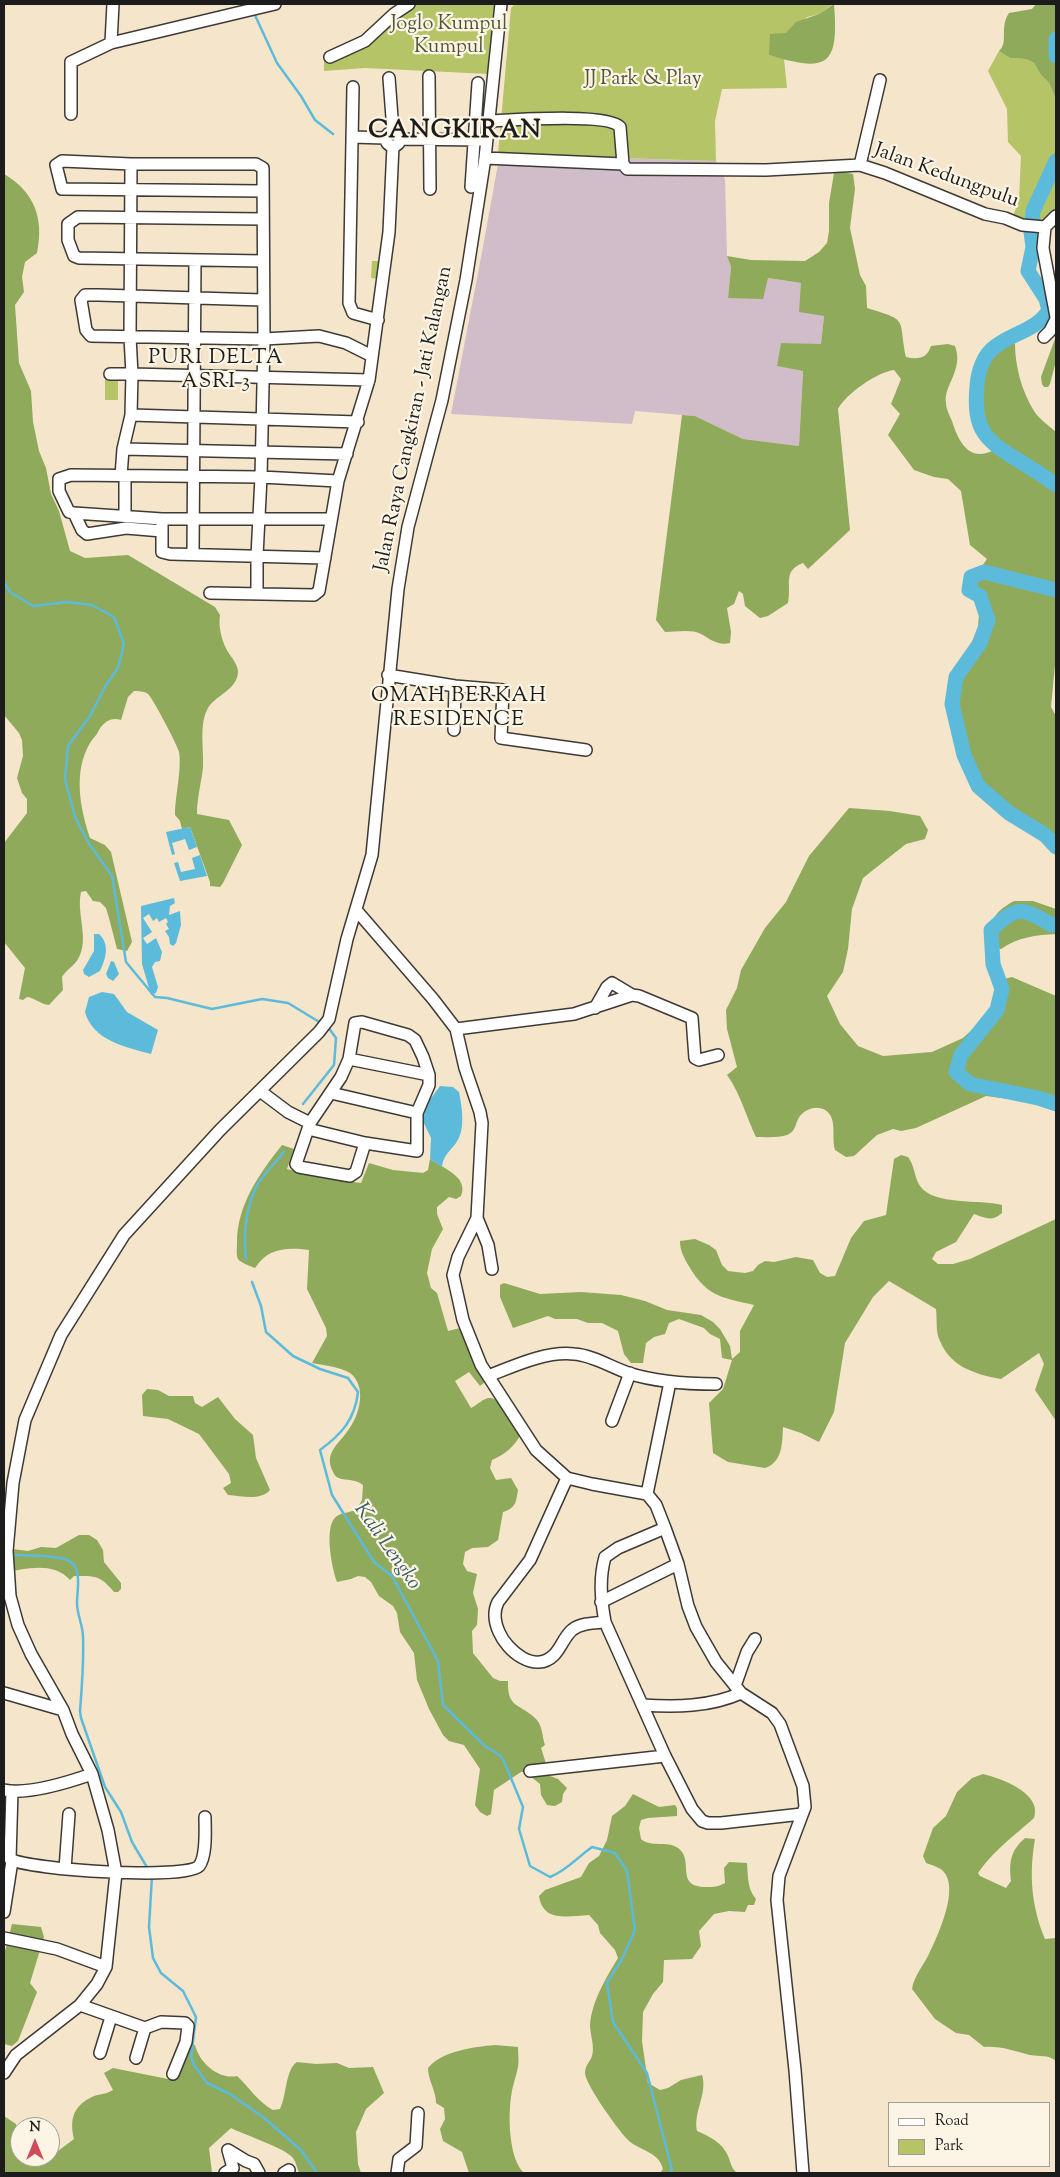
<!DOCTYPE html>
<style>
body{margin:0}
#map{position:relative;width:1060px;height:2177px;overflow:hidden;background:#f5e5ca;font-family:"Sorts Mill Goudy",serif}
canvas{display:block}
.frame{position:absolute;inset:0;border:5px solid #1c1c1c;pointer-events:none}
.legend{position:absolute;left:888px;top:2102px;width:162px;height:65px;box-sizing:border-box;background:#fcf5e5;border:1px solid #a29e95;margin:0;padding:6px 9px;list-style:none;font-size:15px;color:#1c1c1c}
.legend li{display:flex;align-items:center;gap:10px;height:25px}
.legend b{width:25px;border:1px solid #a29e95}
.north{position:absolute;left:10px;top:2117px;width:50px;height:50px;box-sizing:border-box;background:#fcf5e5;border:1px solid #a29e95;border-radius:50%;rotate:0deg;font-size:14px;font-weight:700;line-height:20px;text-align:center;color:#1c1c1c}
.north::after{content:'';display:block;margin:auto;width:18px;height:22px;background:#d1495b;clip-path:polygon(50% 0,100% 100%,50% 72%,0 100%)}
</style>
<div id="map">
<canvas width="1060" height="2177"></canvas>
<div class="frame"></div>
<ul class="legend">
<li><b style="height:6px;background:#fff"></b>Road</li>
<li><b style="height:14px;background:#b4c466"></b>Park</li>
</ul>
<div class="north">N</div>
</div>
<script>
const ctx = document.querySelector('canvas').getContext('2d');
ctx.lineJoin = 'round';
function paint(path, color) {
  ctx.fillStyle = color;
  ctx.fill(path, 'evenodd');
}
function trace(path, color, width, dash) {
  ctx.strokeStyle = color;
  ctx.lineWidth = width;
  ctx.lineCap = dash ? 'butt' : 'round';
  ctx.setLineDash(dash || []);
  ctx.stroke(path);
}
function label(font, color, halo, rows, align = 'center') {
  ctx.font = font + ' "Sorts Mill Goudy",serif';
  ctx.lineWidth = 4.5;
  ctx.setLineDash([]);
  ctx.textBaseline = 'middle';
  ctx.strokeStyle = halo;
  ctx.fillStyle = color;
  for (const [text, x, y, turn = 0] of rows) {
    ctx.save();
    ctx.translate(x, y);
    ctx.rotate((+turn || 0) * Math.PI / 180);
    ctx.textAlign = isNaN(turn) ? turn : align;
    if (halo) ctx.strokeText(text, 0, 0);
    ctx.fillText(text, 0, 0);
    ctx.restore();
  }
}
const industrial = new Path2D(`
 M498,154L716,161L725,179L727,256L731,267L728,298L768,278L801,283L824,316L821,345L782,343L777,366L803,370L799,446L743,439L695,416L635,411L632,424L451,414L482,252L498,164Z`);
const green = new Path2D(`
 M406,4H496L489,74L365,68L324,71V57L351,44Z
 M515,4H833L819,14L807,17L769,55L784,59L787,88L722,89L715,121L716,161L498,154L511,8Z
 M999,51L1010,58L1026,59L1034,63L1041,75L1049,83L1056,100V214L1045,222L1013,216L1019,200L1021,156L1008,142L1007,109L988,71Z
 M372,261H382L380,279L371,278Z
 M105,378H118V400H105Z`);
const forest = new Path2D(`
 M834,4C839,66 828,73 769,55L770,34L786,33L796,22L819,14Z
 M1036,4H1056V100L1049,83L1041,75L1034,63L1026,59L1010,58L999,51C1009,42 999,28 1009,13L1032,9Z
 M837,171L853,174L855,189L850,228L860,275L866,286L867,308C910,321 898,318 906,357C919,360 927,358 931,346L948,344L955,346C964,370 943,386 946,403C946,409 950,416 952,421C958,440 968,462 992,451L996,440C979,419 970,390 984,364C989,354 1000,346 1009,339L1015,344C1015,366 1022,392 1034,411C1039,419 1049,426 1056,432V665H1055L1051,707L1056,716V835L1037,827H1022L989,801L971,780L957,737L950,702L953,677L969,649L978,627L979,614L974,599L967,590V578L980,569L987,559L970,545L961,491L948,479L934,477L914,470L888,435L900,414L891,404L901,379L894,370C877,372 846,394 838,409L850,530L808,569L803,563C782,571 792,584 788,603L768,616L760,618L745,606L743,594L739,591L734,604L727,608L731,632L730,643C718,646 710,639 701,634C692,629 675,632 665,632L656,620L682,415L695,416L743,439L799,446L803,371L777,366L781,343L821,344L824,316L799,312L801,283L768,278L763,299L728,298L731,267L727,256L751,260L805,261L819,252L827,243L829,231V203L834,173Z
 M4,174C35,192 44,219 37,253L25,262L22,277L24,292L15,305L19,363L31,391L33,422L39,451L46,468L51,494L59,511L70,551L85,558L128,555L215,607L220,615C218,627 222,642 228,652C232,658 238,665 238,672C237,691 214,695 207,710C199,726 204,750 203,768C201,784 197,798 197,814L229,820L242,845L223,883L220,887L210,886V882L190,827L182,829L180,821L175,815C175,796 182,769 179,752C178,746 152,697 148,694C144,691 139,691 134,691L128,697L121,720C111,717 104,722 99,730C97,735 93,738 90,743C73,772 80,808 90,838L105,845L111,852L132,942L127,951L117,949L109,918L106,908L100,902L93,901L86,891L81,892C76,914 90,939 78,959C74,966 66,970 62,977L63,990L49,1005C40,1004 35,998 27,997L23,1000L19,999L25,968L4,942V843L27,813V799L22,793L17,778L23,756L22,740L19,733L4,715Z
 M1056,336V361L1050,384L1048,387H1044L1042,384L1041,377Z
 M849,808L890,811L920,816L928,830L925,839L906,844L863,878L852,909L848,949L843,972L827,996L840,1024L858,1046L883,1056L932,1052L963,1038L994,1009L997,981L1012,977L1056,996V1111L1038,1103L986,1096L916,1128L901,1131L893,1129L877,1135L854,1156L846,1157L835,1150C832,1140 835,1129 832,1119C827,1104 809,1105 800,1116C795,1122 797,1131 787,1135C779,1138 765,1137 756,1137C746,1117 741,1094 727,1075L737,1067L727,1029L726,1010L737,988L741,970L765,928L786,902L809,856Z
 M1014,901H1033L1056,909V934C1036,935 1018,937 1001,949L990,947C990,921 991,914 1014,901Z
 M282,1145L294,1149L287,1169L326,1178L361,1183L369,1163L393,1170L423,1173L428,1170L430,1159C443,1168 469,1177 461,1196L456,1199L449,1197L437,1207V1214L443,1229L432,1249L427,1273L431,1288L437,1293L448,1331L460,1328L486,1381L480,1386L469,1372L455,1381L471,1408C477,1405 484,1398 489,1398C501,1396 515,1424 521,1433C515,1447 505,1454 492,1460L490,1468L496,1480L511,1478L518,1490C516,1502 516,1508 503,1512L498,1540L488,1547L472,1548L465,1552L463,1564L467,1571L477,1574L473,1593L478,1609L477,1625L472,1631L473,1653L493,1678L500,1681H508C507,1709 520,1703 536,1719C543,1726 542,1737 545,1745L541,1748L550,1776L558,1779L567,1788L563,1794L562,1802L555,1806L547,1805L541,1795L540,1784L525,1772H521L494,1790L491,1814L487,1816L480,1812L475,1805L480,1769L464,1745L449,1741L443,1735L429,1709L417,1680L414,1653L400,1632L397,1613L393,1606L379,1596L371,1582L365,1577L358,1576L351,1579L337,1582C332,1569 323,1525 337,1516C341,1513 351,1512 356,1510L362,1500L363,1485C352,1476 338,1484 333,1472C323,1453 339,1444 349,1429C360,1414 367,1386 350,1373C341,1367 322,1365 312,1363L327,1336L326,1328L307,1289L309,1250C286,1247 268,1248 255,1268C250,1266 241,1263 238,1259C236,1255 237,1248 237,1243C237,1205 259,1174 282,1145Z
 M901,1155L908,1157C915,1166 914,1177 920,1186C934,1206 980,1199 1002,1205V1213C992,1222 986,1218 974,1214L956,1242L936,1252L932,1259L938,1264H953L970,1259L1056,1219V1421L1035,1390L1044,1364L1039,1353L1001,1379C973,1374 948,1366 938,1336C936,1328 937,1317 936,1309L889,1281L873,1297L845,1343L834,1412L819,1442L801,1433L783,1427C782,1443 783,1462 765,1468L728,1462L713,1453L709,1403L723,1389L732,1360L722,1358L720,1339L710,1334L704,1328L679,1319L669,1323L665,1334L654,1337L646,1343L643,1363H631L624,1354L618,1331L602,1323H588L577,1319H555L548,1316L513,1328L500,1297V1285L504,1283L540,1294L581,1292L621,1295L645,1301L667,1310L701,1315L713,1322L720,1329L730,1346L732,1359L740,1352V1331L754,1305C719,1297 706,1296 687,1263C683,1255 680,1250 680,1241L695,1239L709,1245L716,1250L722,1265L728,1271L745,1273L753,1271L758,1265L765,1261L774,1262L796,1257L813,1260L820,1273L827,1277L835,1276L851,1238L864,1221L886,1215L894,1159Z
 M147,1389L158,1390L169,1396H193L195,1403L202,1407L218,1397L235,1419L253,1435L256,1458L270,1490C260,1501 242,1496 228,1495L223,1488L231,1483L229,1474L199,1434L168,1419L143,1416L142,1395Z
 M79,1535H89L97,1540L103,1550L104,1562L121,1583V1589L118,1592H114C100,1575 95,1576 74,1576L70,1580C53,1561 25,1569 4,1573L5,1548L28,1551L41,1547L56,1548Z
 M983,1774C1000,1778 1043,1793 1034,1818C1012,1838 996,1848 978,1873L980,1876L1006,1888L1011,1881C1009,1863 1010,1851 1025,1838L1035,1839C1029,1874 1031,1905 1045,1939L1056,1938V2061C1047,2054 1041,2057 1030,2055C1013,2051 1002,2046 984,2047L969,2035L956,2033L935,2019L912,1989C914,1976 923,1966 929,1954C938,1935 960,1888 943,1871C939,1867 931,1865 926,1863L923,1856L933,1828L946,1816L957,1792L972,1778Z
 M633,1794L659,1807L675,1805L677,1808V1816L648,1818L641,1820L639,1828L641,1839C651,1848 667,1840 678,1848C695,1860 674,1887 706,1887C714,1887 718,1887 725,1883L724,1868L729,1862L747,1863C748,1875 747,1889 756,1899L754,1905H748L745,1912L729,1911L714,1914L699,1931L701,1946L692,1959L664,1960L663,1982L653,1994L643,2012L642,2041L648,2083L660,2090L668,2088L681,2080L702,2075C708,2093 693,2112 697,2131C709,2136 723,2143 728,2156C731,2163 731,2168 737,2173H660L663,2169C659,2152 641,2151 629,2141C620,2133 585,2084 585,2073C585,2065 590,2062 592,2056C595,2047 590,2034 590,2025C592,2001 606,1978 618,1958L615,1950L600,1933L598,1925L589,1915C569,1916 543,1923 539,1896L545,1890L581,1877L589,1863L599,1856L607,1840L612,1816L625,1806Z
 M12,1924L41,1927L44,1937L30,1983L37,1992L18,2041L12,2046L4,2044V1955Z
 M186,2042L195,2045C199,2062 218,2080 237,2076C249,2087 258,2102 273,2110L280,2109C287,2095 285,2070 297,2062L316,2064L337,2063L349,2068L373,2067L384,2093L366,2109L356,2132L358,2164L361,2173H299C297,2168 296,2162 293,2158C285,2148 245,2135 231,2128L209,2148L212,2173H4V2116L16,2124L20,2157L42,2159L50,2157L74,2139C69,2118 74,2105 94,2096C101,2094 107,2094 113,2090L104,2073L113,2068L173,2080Z
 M495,2045L518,2047C518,2053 519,2060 518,2067C516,2077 512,2087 511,2097C508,2118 509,2159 524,2173H469L462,2152L443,2141L440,2129L445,2119L444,2108L436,2103C436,2091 428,2080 428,2068C442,2051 473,2047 495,2045Z`);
const water = new Path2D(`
 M190,827L197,847L189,850L185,839L172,843L175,854L172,855L166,832Z
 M200,855L207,876L180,881L174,863L178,862L181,872L195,869L192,858Z
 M174,898L175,903L170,906L169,915L180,911L181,925L176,943L173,946L170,944L169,937L165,931L169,929L166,924L168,922L166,918L159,922L157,918L153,921L149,914L143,918L152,932L143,938L147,944L156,938L162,952L160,961L155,962L152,967L158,987L156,993L151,995L142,964L141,906Z
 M94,934H99C110,944 106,959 100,971L89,977L84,974L83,970L94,951Z
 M111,961L114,962L119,974L113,981L108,978L106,974Z
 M102,992L114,994L127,1012L158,1030L151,1054C126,1047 93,1041 85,1012L89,997Z
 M440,1086L453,1087L459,1092C462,1108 466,1129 456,1143C449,1152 443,1156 442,1167L430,1159L431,1138L422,1119L429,1101Z`);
const stream = new Path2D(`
 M254,13L277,63L301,96L315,120L333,134
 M4,582L10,592L33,606L67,602L92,605L114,617L124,644L118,668L106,685L90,716L68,746L65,779L75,817L88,842L112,876L126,962L155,997L167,998L212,1009L262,999L288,1003L321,1023
 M303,1104L334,1065L336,1038L328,1027
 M246,1259C243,1234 246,1204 259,1182C266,1171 277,1162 284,1151
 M252,1282L261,1306L266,1332L293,1356L320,1369L348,1378L358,1392C355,1419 342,1434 320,1450L332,1495L374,1562L392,1576L438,1661L443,1705L485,1746L501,1756L506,1766L523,1807L519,1829L530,1866L550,1877C566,1871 578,1857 592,1847L615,1853L627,1871L635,1930L622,1959L607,1983L613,2022L647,2073L672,2170L669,2173
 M11,1555C24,1555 62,1555 71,1562C82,1571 77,1591 77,1603C77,1615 83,1625 83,1637C84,1661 82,1686 80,1711L81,1718L105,1787L121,1812L132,1842L148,1869
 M152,1876L149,1927L153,1958L161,1973L183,1991L196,2017L191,2057L194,2065L207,2083L230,2094L263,2117L301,2150L317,2173`);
const river = new Path2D(`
 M1056,39V56
 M1056,161L1033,211L1031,232L1033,247L1028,271L1046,299L1049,310C1037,330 1013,333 996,346C983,355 978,372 977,386C973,431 985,440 1021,462C1033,469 1045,477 1056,485
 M1056,590L984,572L971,577L969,590L980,596L988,620L980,643L956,677L952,704L964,755L978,786L1009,813L1045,835L1056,847
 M1056,924L1052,925C1020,907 1018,905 991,930L993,964L1002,989L997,1010L961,1055L956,1072L970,1084L1038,1098L1056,1104`);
const minor = new Path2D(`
 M111,43L113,4
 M330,57L365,41L394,14L409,4
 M429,76L430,189
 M389,78L393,131
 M353,87L349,303L353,313L378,320
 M71,114V62L111,43L275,4
 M490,121C512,120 609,113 620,127L623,164L627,169L766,170L860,165L885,173L985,214L1005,218L1022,225L1045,227L1056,216
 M386 139a7 7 0 1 1 14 0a7 7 0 1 1-14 0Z
 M352,137L385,138
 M400,139L481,140
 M485,158L623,164
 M860,165L880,80
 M471,187L478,83
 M263,219L78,217L68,224V240L74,256L79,258L263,261
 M1045,227L1043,248L1056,317
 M263,300L99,295H85L81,300L86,330L91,336L264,339L319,336L346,343L372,356
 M1044,337L1050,331L1056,319
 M110,374H132L130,337L131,164
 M131,415L132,374L369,380
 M123,449L131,415L358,422
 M121,476L123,449L347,454
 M125,476V516
 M74,513L162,519H331
 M162,519V531L126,528L87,534L82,530L74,513L69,512L59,491V479L71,475L261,477L338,481
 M162,531V552L170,554L325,558
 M193,554L195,260
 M210,593L314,595L319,591L338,481L369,380L389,232L393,146
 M257,593V556L261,477L264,339L263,168L256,164H131L62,161L56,165L62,189L262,191
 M388,675L455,686L503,690L501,738L586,750
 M454,730L455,686
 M357,911L433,999L456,1029L465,1068L480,1112L482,1123L477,1218L458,1257L453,1275L463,1320L481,1365L536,1450L567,1478L592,1484L647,1494L670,1382
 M595,1008L607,987L612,983L632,995
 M456,1029L574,1014L632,995L639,996L692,1018L695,1058L699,1060L718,1055
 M349,1059L429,1075
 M260,1091L288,1112L310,1123
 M331,1093L417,1113
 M308,1129L365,1143L417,1151V1113L429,1085V1075L423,1057L415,1040L408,1035L362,1022L355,1023L349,1059L341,1077L310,1123L296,1164L299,1167L350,1176L356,1172L365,1143
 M477,1218L488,1245L492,1269
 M488,1376C514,1366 545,1351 574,1354C592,1355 611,1367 628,1373C656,1382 686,1384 716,1384
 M612,1421L630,1373
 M567,1478L530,1560L498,1602C493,1612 495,1623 499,1632C507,1651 535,1674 554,1655C561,1648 564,1637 572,1630C581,1623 594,1623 605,1622
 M647,1494L656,1505L665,1528L618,1548L605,1557C599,1579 601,1600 605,1622L665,1756L692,1809L702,1821L708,1823H721L802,1814
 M665,1528L678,1564L688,1606L696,1627L716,1662L741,1693L772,1713L780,1724L803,1786L805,1807L779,1876L777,1900L795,2070L803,2173
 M601,1602L678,1564
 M735,1686L747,1652L755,1639
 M4,1693L63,1710
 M642,1705C676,1707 710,1707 741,1693
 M530,1771L665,1756
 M4,1790C27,1795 69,1782 92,1774
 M12,1791L10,1859C30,1870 186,1880 199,1866C207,1856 205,1829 205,1817
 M65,1869L69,1814
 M4,1912L12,1861
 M4,1938L57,1949L106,1967
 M80,2005L145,2028L161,2022L185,2023L188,2026L186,2042L173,2074
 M100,2053L111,2017
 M136,2058L145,2028
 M4,2073L16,2055L80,2005L97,1984L106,1967L116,1873L108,1830L92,1774L72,1734L63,1710L31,1654L18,1625L10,1596L7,1551L13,1483L25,1420L61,1335L124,1235L220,1130L319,1032L329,1019L347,939L372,855L398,589L408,527L442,400L466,280L485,158L501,4
 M225,2173L233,2168L228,2150L246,2161L254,2164L259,2173
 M284,2173L289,2170
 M397,2173L399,2159L416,2146L418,2113`);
const parkNames = [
 ["Joglo Kumpul",449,26],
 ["Kumpul",449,49],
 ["JJ Park & Play",643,81]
];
const streetNames = [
 ["Jalan Kedungpulu",946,177,20],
 ["Jalan Raya Cangkiran - Jati Kalangan",415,419,-78]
];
const neighbourhoodNames = [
 ["PURI DELTA",216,359],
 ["ASRI 3",216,383],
 ["OMAH BERKAH",459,697],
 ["RESIDENCE",459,721]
];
const waterNames = [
 ["Kali Lengko",386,1547,55]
];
const districtNames = [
 ["CANGKIRAN",455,133]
];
paint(industrial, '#d1bdc9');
paint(green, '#b4c466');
paint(forest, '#8faa5b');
paint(water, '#5cbbdb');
trace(stream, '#5cbbdb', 2.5);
trace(river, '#5cbbdb', 15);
trace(minor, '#3d3a36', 14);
trace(minor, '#fff', 11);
label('20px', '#515736', '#fcf5e5', parkNames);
label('20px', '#1c1c1c', '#fcf5e5', streetNames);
ctx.letterSpacing = '1px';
label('21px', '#1c1c1c', '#fcf5e5', neighbourhoodNames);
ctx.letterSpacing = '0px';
label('italic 21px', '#365c68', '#fcf5e5', waterNames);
ctx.letterSpacing = '1px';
label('bold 25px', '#1c1c1c', '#fcf5e5', districtNames);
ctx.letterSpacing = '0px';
</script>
